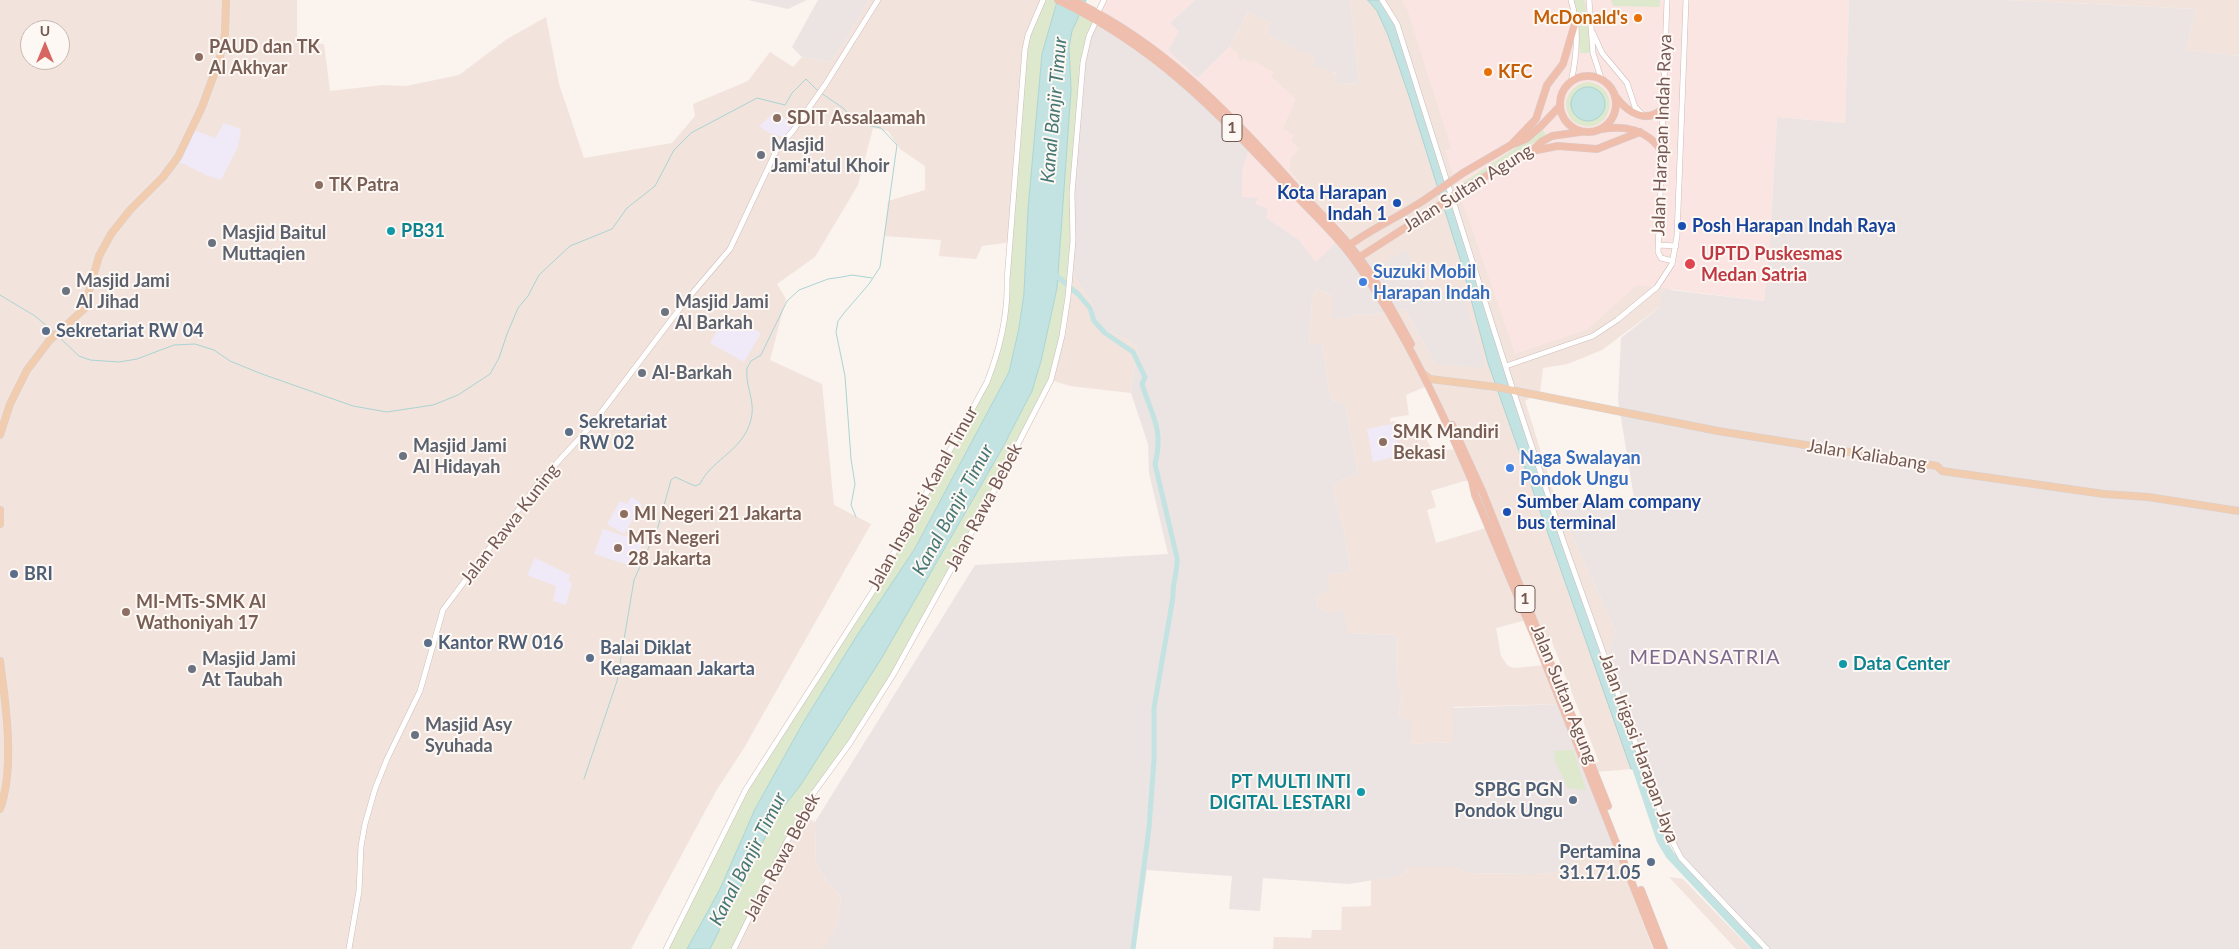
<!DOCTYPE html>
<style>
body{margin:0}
#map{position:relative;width:2239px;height:949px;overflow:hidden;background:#fbf3ee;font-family:Lato,sans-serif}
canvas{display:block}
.north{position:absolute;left:20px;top:20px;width:50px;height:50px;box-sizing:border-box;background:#fef8f4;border:1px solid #c7b8b3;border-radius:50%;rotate:0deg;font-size:14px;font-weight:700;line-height:20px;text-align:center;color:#755852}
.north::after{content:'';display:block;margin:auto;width:18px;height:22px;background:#d76561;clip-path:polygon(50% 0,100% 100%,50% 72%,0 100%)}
</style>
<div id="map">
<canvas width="2239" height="949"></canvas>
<div class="north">U</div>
</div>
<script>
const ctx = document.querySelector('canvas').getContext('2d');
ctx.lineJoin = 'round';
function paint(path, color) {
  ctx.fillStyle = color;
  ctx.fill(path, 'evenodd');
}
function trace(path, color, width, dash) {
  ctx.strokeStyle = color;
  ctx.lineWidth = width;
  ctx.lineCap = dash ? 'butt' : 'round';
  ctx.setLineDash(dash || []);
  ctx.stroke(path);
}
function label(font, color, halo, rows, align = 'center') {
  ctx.font = font + ' Lato,sans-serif';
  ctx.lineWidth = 4;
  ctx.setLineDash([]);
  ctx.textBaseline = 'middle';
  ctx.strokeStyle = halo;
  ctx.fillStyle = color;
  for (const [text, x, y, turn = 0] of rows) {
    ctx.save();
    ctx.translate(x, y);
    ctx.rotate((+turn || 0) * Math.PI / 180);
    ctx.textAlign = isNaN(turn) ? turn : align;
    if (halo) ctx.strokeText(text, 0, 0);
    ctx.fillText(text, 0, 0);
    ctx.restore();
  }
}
const residential = new Path2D(`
 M0,0H297V41L324,44L330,91L383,85L406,86L459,75L507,39L546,17L559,84L584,158L672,143L695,116L693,104L748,81L770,52L793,67L802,57L830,62L845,41L869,0H1043L1012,242L982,246L976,259L939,256L941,240L884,236L888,201L925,190V166L900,149L888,131L873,128L858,185L815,257L777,284L786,299L770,360L822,384L834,505L871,524L744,748L716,791L631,949H0ZM30,30H60V60H30Z
 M1350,0H1849L1661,306L1602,350L1568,364L1543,368L1540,392L1525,401L1556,500L1616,632L1606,658L1646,768L1596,772L1592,763L1599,762L1552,642L1548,639L1542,640L1483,493L1432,384L1406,395L1409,415L1390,418V422L1395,421L1399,437L1422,429L1432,451L1457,449L1472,481H1464L1431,491L1436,507L1427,510L1436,543L1489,527L1527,620L1496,628L1501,656L1508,666L1514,668L1546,665L1562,704L1454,707V742L1410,744L1398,717L1402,695L1397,682L1396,635L1347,633L1331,613L1317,607L1318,594L1327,575L1350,571L1344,532L1333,489L1338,481L1358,474L1345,403L1332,400L1329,392L1322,344H1309L1312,299L1316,288L1333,296L1348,318L1355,314L1367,315L1405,309L1435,364L1464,295L1425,286L1378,269L1345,234L1344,230L1317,205L1289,170L1291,140L1293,135L1282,129L1295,99L1271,77L1273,72L1240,61L1237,58L1238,54L1229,47L1248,12L1271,22L1266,34L1316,58L1336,74L1334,81L1339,84L1359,83Z
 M2006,0H2239V56L2186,50L2196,9Z
 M1070,270L1093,305L1097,327L1125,338L1137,347L1131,393L1070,386L1051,380Z
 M803,816L815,822L816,862L825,878L841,897L838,923L825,949H734L787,841Z
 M1615,849L1653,949H1273L1274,937L1311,938L1312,930H1341L1342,907L1371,906V880L1404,875L1406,867H1456L1466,873L1536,874L1562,871L1578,859Z
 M1669,877L1683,879L1751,949H1736Z`);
const commercial = new Path2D(`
 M1104,0H1195L1170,23L1179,32L1198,78L1229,47L1238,54L1237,58L1240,61L1243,58L1249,62L1254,61L1273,72L1271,77L1296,99L1282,129L1294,135L1291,140L1299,149L1290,159L1289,170L1317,205L1344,230L1345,234L1316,263L1298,239L1265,218L1255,204L1242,197L1243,167L1097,19Z
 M1402,0H1849L1845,123L1777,117L1770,243L1764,301L1637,285L1588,329L1515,354L1445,151L1451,148L1407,9Z`);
const industrial = new Path2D(`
 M748,0H807L788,9Z
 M818,0H869L845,41L830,62L802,57L792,47Z
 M1195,0H1350L1359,83L1339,84L1334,81L1336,73L1313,65L1315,58L1266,34L1271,22L1248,12L1229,47L1198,78L1168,50L1179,32L1170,23Z
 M1849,0H2006L2196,9L2186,50L2239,56V949H1767L1698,877L1672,842L1606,658L1616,632L1556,500L1636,510L1618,400L1621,338L1661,306L1662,289L1764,301L1770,243L1777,117L1845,123Z
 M1097,19L1185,87L1249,148L1243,167L1242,197L1258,198L1255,204L1268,209L1266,218L1298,239L1316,262L1345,234L1377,268L1405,250L1425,286L1464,295L1486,368L1435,364L1405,309L1367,315L1355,314L1348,318H1331L1333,296L1316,288L1312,299L1309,344H1322L1329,392L1332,400L1345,403L1358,474L1338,481L1333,489L1344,532L1350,571L1327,575L1330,591L1318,594L1317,607L1331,613L1344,610L1347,633L1396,635L1397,682L1402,695L1398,717L1411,721L1410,744L1454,742L1453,708L1562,704L1615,849L1578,859L1562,871L1536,874L1466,873L1456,867H1406L1404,875L1349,884L1263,878L1260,911L1229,909L1232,876L1147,870L1135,949H824L838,923L841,897L825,878L816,862L815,822L975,565L1168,554L1149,473L1148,444L1131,393L1137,347L1125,338L1096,327L1093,305L1070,270L1072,193L1085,49Z`);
const education = new Path2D(`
 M776,111L794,126L785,137L771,134L759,126Z
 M224,123L241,129L238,147L221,180L208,176L178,161L194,130L215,138Z
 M727,314L761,333L744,362L710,343Z
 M1391,424L1402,455L1373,462L1367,429Z
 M632,497L642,504L624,534L607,524L620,501L627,504Z
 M603,529L643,542L635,567L594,554Z
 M535,558L570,575L568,581L572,583L566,605L553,601L556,586L527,575Z`);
const green = new Path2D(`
 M1043,0H1058L1042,54L1028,209L1024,293L1019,328L1009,372L914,550L803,723L755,809L720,889L687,949H666L726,825L873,591L987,382L1004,323L1025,49Z
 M1574,0H1584L1585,2L1591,53H1580Z
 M1611,0H1660V7L1613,6Z
 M1081,11L1097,19L1085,49L1072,193L1073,240L1068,297L1051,380L948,575L863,724L810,798L734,949H709L774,819L800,786L936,564L1004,445L1032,391L1041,361L1057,288L1071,90L1069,47L1072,31Z
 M1587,82C1624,86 1611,135 1581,125C1575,123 1570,119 1568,113C1562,97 1573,85 1587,82ZM1588,87L1601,93L1605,103L1572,99L1578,91Z
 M1543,130L1546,135L1457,191L1456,187Z
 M1573,750L1586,790L1568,788L1555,761L1554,751Z`);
const water = new Path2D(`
 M1058,0H1086L1072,31L1069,47L1071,90L1057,288L1041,361L1032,391L1003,447L881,659L800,786L774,819L710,949H687L720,889L755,809L803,723L856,637L914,550L1009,372L1019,328L1024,293L1028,209L1042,54Z
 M1368,0H1382L1397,24L1554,513L1646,768L1631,769L1488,363L1461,262L1409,96L1388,35L1377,11Z
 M1571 104a17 17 0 1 1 34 0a17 17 0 1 1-34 0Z`);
const stream = new Path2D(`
 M821,93L843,108L857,123L881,128L897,145L880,267L869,284L844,313L838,321L836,332L845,376L851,459L855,484L851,505L856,517
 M0,295L35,316L55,333
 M58,336L79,356L90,360L119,362L137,359L174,345L195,344L214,350L230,361L262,374L353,406L387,412L433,405L458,395L490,374L499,358L507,334L518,308L528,296L539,275L570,246L612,229L627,208L655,186L674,150L691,133L757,98L785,105L792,93L806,79L818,91
 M584,779L617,681L634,580L658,527L671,480L675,477L695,486L700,484C712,458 747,450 752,414C754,399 745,384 747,368L751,361L761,355L787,301L799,290L828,279L842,277L852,275L872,278`);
const canal = new Path2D(`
 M1057,276L1079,295L1090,308L1094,321L1105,333L1133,352L1145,377L1142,384C1152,416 1164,430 1155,464L1177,558C1178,572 1172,583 1173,597L1154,708V760L1149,828L1133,949`);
const river = new Path2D(`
 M1633,757L1661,840L1670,855L1758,949`);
const tertiary = new Path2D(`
 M1382,0L1397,24L1513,390L1564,543L1667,831L1681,858L1767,949
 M1571,0C1579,26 1577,56 1571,82
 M1589,0L1593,53L1602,81
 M1667,0L1658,252L1661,258L1673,261
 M1098,12L1104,0
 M1593,33L1602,53L1627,83L1635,107L1642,114
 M1658,245L1676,246
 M1506,366L1593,336L1617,320L1657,287L1672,264L1677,236L1686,0
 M349,949L359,891L361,846L365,824L375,789L387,759L420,691L443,610L540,481L590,427L684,303L730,249L777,149L792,132L825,85L878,0
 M666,949L746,789L873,591L987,382C1000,349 1008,315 1007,280L1025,49L1028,35L1043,0
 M734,949L787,841L803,816L810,798L850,743L893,675L986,506L1051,380L1062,336L1068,297L1073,240L1072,193L1083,62L1089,36L1097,19`);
const primary = new Path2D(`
 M1422,373L1430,379L1496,387L1718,431L1937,466L1942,471L2104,494L2148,497L2239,511
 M0,435L10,404L27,370L49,341L84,309L99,256L111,234L130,210L163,177L178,157L202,107L219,61L225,34L226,0
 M0,510V524
 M0,661C6,705 15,768 0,809`);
const trunk = new Path2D(`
 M1058,0C1156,47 1214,109 1287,186C1311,212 1338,236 1358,265C1405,331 1440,407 1472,481L1475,495L1538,645L1658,949
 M1072,0C1161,42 1228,111 1292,183C1311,205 1334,225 1351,247C1375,277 1393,311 1411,344
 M1560 104a28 28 0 1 1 56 0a28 28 0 1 1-56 0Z
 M1616,97C1627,112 1647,125 1663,108
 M1602,129C1625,125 1647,130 1661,150
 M1511,145L1536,119L1547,85L1563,64L1575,23
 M1532,151L1558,146L1597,149L1640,132
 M1463,173L1511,145L1526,139L1541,126L1560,106
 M1464,188L1532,151L1541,142L1552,136L1580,132
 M1347,247C1373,227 1404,215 1430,196
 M1355,260L1436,208
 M1452,425L1483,493L1562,692
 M1570,711L1608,806
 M1641,890L1664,949`);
const trunkBridge = new Path2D(`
 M1430,196L1463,173
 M1436,208L1464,188`);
const markers = [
 [1638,18,5,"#e8710a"],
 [199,57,5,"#8d6e63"],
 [1488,72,5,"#e8710a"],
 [777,118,5,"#8d6e63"],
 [761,155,5,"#6b7280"],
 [319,185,5,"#8d6e63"],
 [1397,203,5,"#1a4fb4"],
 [1682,226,5,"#1a4fb4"],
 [391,231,5,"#0f9aa8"],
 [212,243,5,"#6b7280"],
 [1690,264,6,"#e0444e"],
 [1363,282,5,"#3f7fe0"],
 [66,291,5,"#6b7280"],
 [665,312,5,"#6b7280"],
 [46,331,5,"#5c6f8a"],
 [642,373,5,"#6b7280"],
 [569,432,5,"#5c6f8a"],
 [1383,442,5,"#8d6e63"],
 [403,456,5,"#6b7280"],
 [1510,468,5,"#3f7fe0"],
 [1507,512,5,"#1a4fb4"],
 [624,514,5,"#8d6e63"],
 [618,548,5,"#8d6e63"],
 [14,574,5,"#5c6f8a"],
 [126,612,5,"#8d6e63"],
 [428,643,5,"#5c6f8a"],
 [590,658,5,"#5c6f8a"],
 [1843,664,5,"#0f9aa8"],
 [192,669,5,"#6b7280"],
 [415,735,5,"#6b7280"],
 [1361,792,5,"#0f9aa8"],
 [1573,800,5,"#5c6f8a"],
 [1651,862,5,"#5c6f8a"]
];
const shields = [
 [1232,128,20],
 [1525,599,20]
];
const shieldNames = [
 ["1",1232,128],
 ["1",1525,599]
];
const foodNames = [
 ["McDonald's",1628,18],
 ["KFC",1498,72,"left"]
];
const educationNames = [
 ["PAUD dan TK",209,47],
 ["Al Akhyar",209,68],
 ["SDIT Assalaamah",787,118],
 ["TK Patra",329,185],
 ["SMK Mandiri",1393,432],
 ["Bekasi",1393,453],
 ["MI Negeri 21 Jakarta",634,514],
 ["MTs Negeri",628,538],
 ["28 Jakarta",628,559],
 ["MI-MTs-SMK Al",136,602],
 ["Wathoniyah 17",136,623]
];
const streetNames = [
 ["Jalan Harapan Indah Raya",1662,135,-88],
 ["Jalan Sultan Agung",1468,188,-32],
 ["Jalan Kaliabang",1867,455,9],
 ["Jalan Inspeksi Kanal Timur",923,498,-61],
 ["Jalan Rawa Bebek",984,507,-62],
 ["Jalan Rawa Kuning",510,524,-52],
 ["Jalan Sultan Agung",1564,694,68],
 ["Jalan Irigasi Harapan Jaya",1639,748,70],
 ["Jalan Rawa Bebek",782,857,-62]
];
const worshipNames = [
 ["Masjid",771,145],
 ["Jami'atul Khoir",771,166],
 ["Masjid Baitul",222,233],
 ["Muttaqien",222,254],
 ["Masjid Jami",76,281],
 ["Al Jihad",76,302],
 ["Masjid Jami",675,302],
 ["Al Barkah",675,323],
 ["Al-Barkah",652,373],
 ["Masjid Jami",413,446],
 ["Al Hidayah",413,467],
 ["Masjid Jami",202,659],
 ["At Taubah",202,680],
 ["Masjid Asy",425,725],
 ["Syuhada",425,746]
];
const transitNames = [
 ["Kota Harapan",1387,193,"right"],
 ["Indah 1",1387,214,"right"],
 ["Posh Harapan Indah Raya",1692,226],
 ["Sumber Alam company",1517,502],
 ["bus terminal",1517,523]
];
const cultureNames = [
 ["PB31",401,231],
 ["Data Center",1853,664],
 ["PT MULTI INTI",1351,782,"right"],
 ["DIGITAL LESTARI",1351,803,"right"]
];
const healthNames = [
 ["UPTD Puskesmas",1701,254],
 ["Medan Satria",1701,275]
];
const shopNames = [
 ["Suzuki Mobil",1373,272],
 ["Harapan Indah",1373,293],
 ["Naga Swalayan",1520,458],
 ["Pondok Ungu",1520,479]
];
const serviceNames = [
 ["Sekretariat RW 04",56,331],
 ["Sekretariat",579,422],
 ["RW 02",579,443],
 ["BRI",24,574],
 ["Kantor RW 016",438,643],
 ["Balai Diklat",600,648],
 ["Keagamaan Jakarta",600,669],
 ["SPBG PGN",1563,790,"right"],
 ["Pondok Ungu",1563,811,"right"],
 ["Pertamina",1641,852,"right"],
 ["31.171.05",1641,873,"right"]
];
const waterNames = [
 ["Kanal Banjir Timur",1054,110,-85],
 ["Kanal Banjir Timur",953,510,-61],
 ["Kanal Banjir Timur",748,859,-63]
];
const quarterNames = [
 ["MEDANSATRIA",1705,658]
];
paint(residential, '#f2e4dd');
paint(commercial, '#fae5e3');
paint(industrial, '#ece4e2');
paint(education, '#f0eaf8');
paint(green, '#dde8cd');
paint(water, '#c3e3e2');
trace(water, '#aad4d3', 1);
trace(stream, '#aad4d3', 1);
trace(canal, '#c3e3e2', 5);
trace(river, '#c3e3e2', 9);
trace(tertiary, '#cfbcb6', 6);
trace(primary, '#d8d0cf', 8);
trace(trunk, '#d8d0cf', 8);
trace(tertiary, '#fff', 5);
trace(primary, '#f2ccae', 7);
trace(trunk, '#f0bead', 7);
trace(trunkBridge, '#d8d0cf', 8, []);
trace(trunkBridge, '#f0bead', 7);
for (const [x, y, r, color] of markers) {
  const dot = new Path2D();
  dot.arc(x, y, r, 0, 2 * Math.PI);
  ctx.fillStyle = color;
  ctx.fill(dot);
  trace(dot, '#fef8f4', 2);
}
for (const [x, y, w] of shields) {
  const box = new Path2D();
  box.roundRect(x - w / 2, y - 13.5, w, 27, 4);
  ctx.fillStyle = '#fef8f4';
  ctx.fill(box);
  trace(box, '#755852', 1);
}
label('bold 16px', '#755852', null, shieldNames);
label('bold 18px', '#c56008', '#fef8f4', foodNames, 'right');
label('bold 18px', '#785e54', '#fef8f4', educationNames, 'left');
label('18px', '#755852', '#fef8f4', streetNames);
label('bold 18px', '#5b616d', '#fef8f4', worshipNames, 'left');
label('bold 18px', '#164399', '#fef8f4', transitNames, 'left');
label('bold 18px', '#0d838f', '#fef8f4', cultureNames, 'left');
label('bold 18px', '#be3a42', '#fef8f4', healthNames, 'left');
label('bold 18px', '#366cbe', '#fef8f4', shopNames, 'left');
label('bold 18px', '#4e5e75', '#fef8f4', serviceNames, 'left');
label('italic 19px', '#467876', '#fef8f4', waterNames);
ctx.letterSpacing = '1px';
label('20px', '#7c6a8f', '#fef8f4', quarterNames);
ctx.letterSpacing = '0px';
</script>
